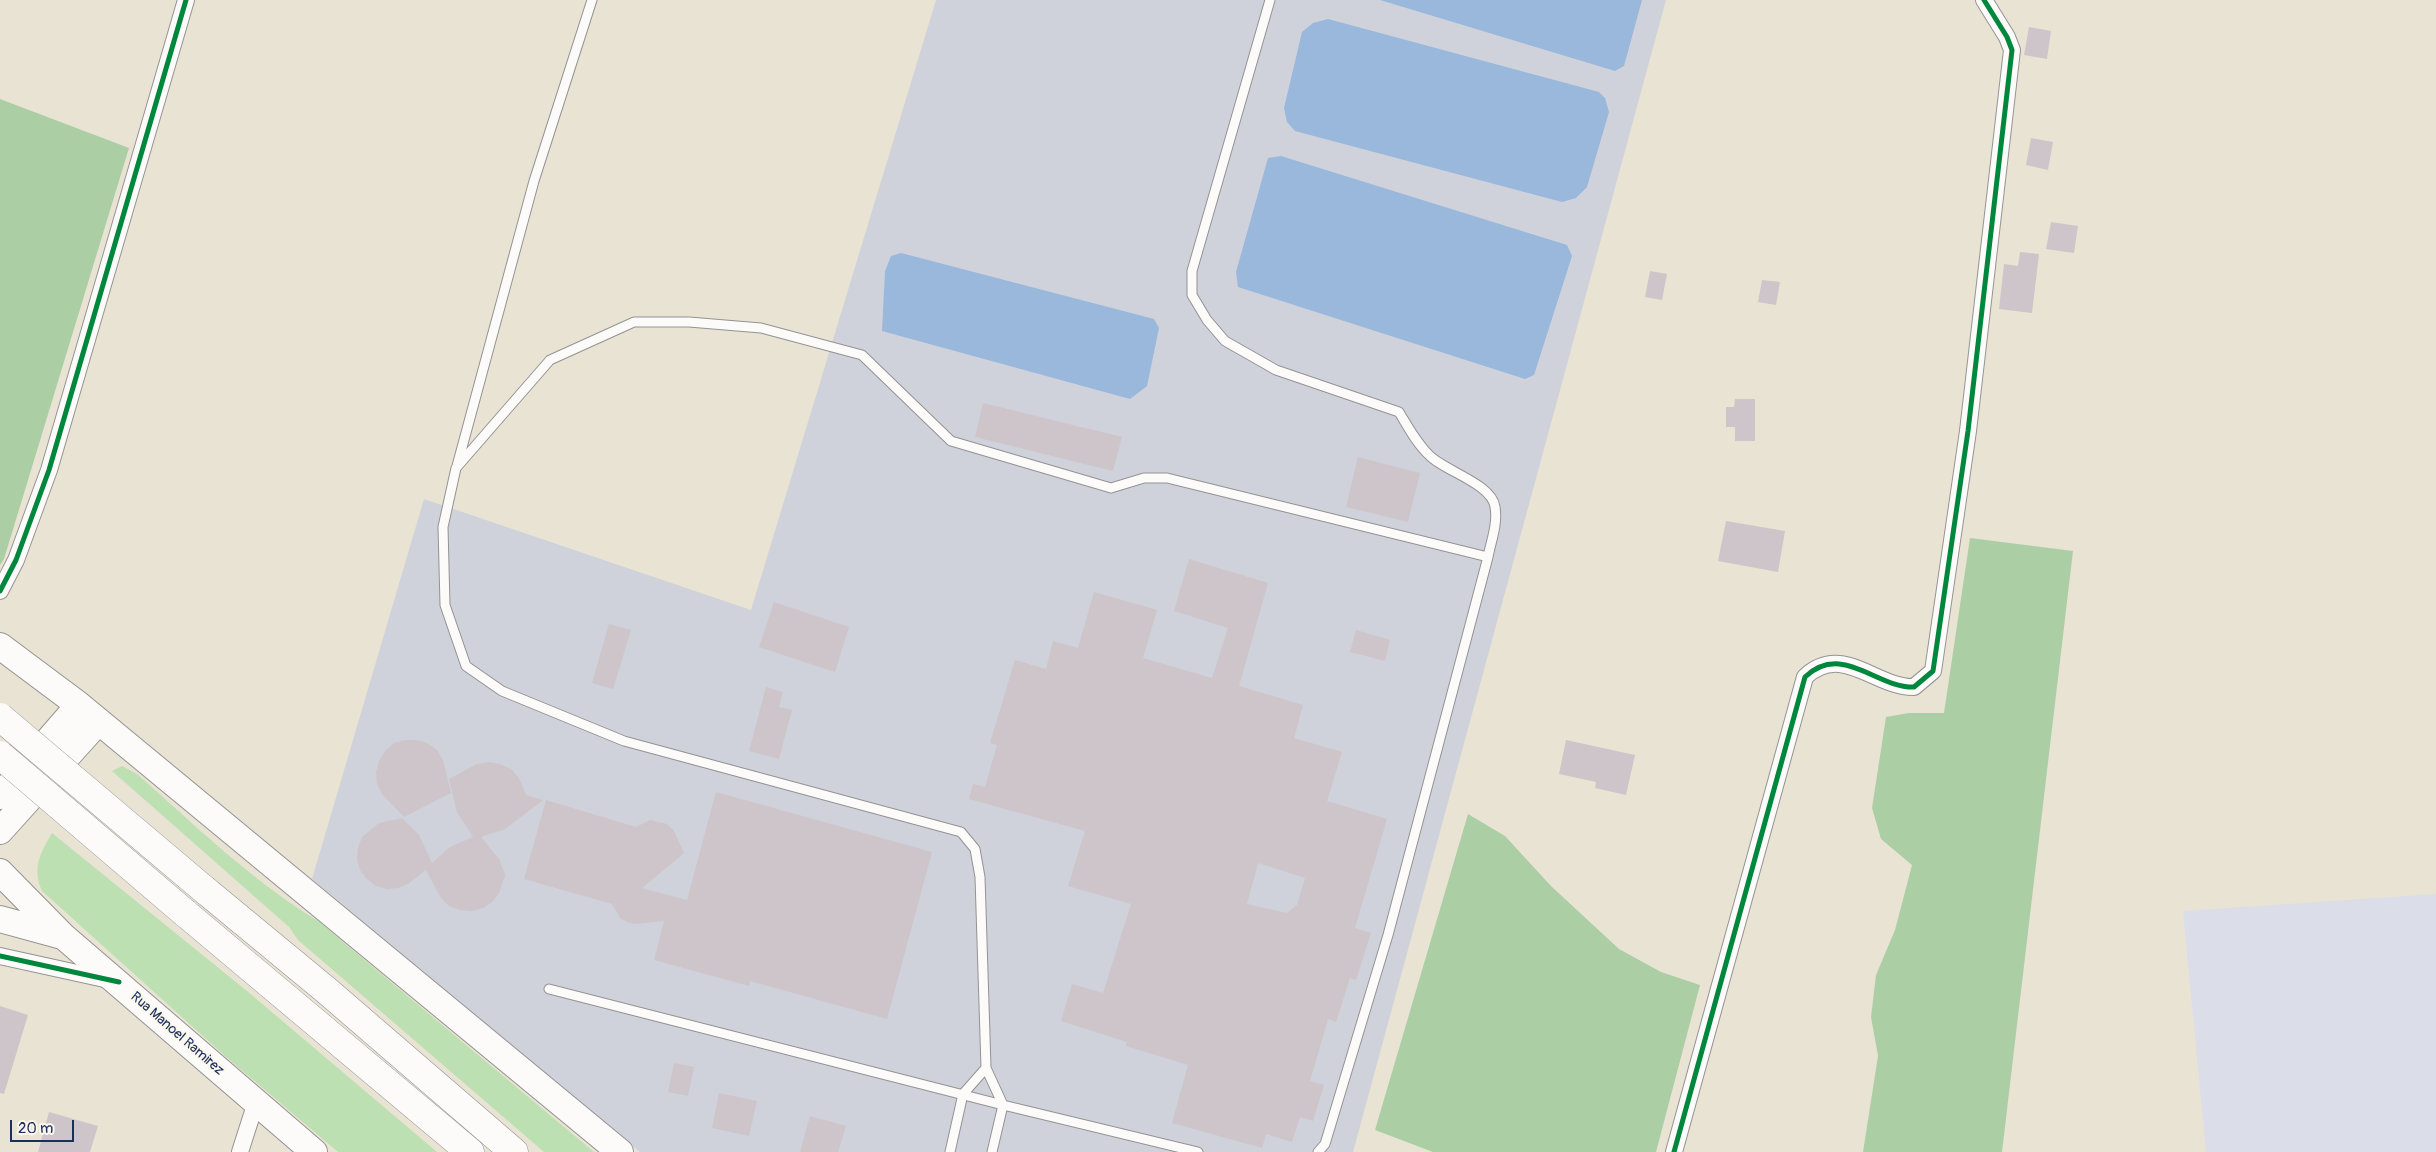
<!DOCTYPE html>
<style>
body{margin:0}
#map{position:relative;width:2436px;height:1152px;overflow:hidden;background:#e9e3d4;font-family:Pangolin,sans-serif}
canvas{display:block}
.scale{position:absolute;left:10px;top:1120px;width:64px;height:22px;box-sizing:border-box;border:2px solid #1b2f5e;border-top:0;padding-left:6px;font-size:15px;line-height:18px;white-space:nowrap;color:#1b2f5e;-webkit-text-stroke:4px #fbf7ec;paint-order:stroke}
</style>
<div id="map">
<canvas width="2436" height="1152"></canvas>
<div class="scale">20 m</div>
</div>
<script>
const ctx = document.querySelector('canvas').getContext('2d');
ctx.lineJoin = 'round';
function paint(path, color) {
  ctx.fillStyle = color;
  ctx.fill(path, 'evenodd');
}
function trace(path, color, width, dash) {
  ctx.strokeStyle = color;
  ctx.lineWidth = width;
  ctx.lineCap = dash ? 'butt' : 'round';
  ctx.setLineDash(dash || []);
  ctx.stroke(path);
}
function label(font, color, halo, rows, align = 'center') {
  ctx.font = font + ' Pangolin,sans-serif';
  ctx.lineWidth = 4;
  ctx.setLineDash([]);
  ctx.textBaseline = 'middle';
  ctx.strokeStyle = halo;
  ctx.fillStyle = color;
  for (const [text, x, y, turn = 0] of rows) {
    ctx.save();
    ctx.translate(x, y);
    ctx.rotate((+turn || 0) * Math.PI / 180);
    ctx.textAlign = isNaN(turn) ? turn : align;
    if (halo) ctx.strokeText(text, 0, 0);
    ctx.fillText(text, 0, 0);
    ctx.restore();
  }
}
const built = new Path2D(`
 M2436,894V1152H2206L2183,911Z`);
const industrial = new Path2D(`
 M936,0H1666L1353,1152H640L312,879L424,499L751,610Z`);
const green = new Path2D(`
 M122,766L137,774C195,825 252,881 318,921L594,1152H544L298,940L289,927L112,771Z
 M52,833L247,991L437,1152H338L225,1056L42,891C32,868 40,853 52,833Z`);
const forest = new Path2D(`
 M0,99L129,148L4,559L0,565Z
 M1970,538L2073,551L2002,1152H1863L1878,1056L1871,1017L1876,975L1895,930L1912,865L1881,839L1872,808L1886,717L1909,713H1944Z
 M1468,814L1505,836L1551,886L1619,949L1661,972L1700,985L1656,1152H1433L1375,1130Z`);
const water = new Path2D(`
 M1380,0H1642L1624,66L1615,71Z
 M1328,19L1599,92L1605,98L1609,112L1587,187L1576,198L1562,202L1295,131L1287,122L1284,108L1302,32L1313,23Z
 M1281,156L1567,245L1572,256L1534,375L1525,379L1238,287L1236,272L1268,158Z
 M901,253L1154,319L1159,328L1147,386L1130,399L882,331L885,271L891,256Z`);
const building = new Path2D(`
 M2029,27L2051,31L2047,59L2024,55Z
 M2031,138L2053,142L2048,170L2026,165Z
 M2051,222L2078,226L2074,253L2046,249Z
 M2020,252L2039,254L2032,313L1999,309L2004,264L2018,266Z
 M1650,271L1667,274L1662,300L1645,297Z
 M1762,280L1780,282L1776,305L1758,302Z
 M1735,399H1755V441H1735V427H1726V407H1734Z
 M983,403L1122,437L1113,471L975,437Z
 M1358,457L1420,473L1408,522L1346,507Z
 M1726,521L1785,531L1778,572L1718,561Z
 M1189,559L1268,583L1239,686L1303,705L1294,738L1342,752L1327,801L1387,819L1355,928L1371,933L1356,980L1350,978L1336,1022L1328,1019L1310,1081L1324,1085L1313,1121L1300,1117L1292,1142L1266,1134L1262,1148L1172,1123L1188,1065L1126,1046L1127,1042L1061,1021L1072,984L1103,993L1131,904L1068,886L1085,831L969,799L973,784L985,787L997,745L990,743L1015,660L1046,669L1053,641L1078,648L1094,592L1157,610L1143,658L1212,678L1228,628L1174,611ZM1258,863L1305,878L1297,905L1287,913L1247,904Z
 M774,602L849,627L835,672L759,647Z
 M609,624L631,630L613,689L592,683Z
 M1356,630L1390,640L1385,661L1350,652Z
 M766,687L783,692L779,707L792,710L779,759L749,751Z
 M405,740H416L427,743L437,750L443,760L451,793L404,817L382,794L377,784L376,772L379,761L385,751L394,743Z
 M1566,740L1635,755L1626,795L1595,788L1596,782L1559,774Z
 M489,762L500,764L511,769L519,778L526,795L543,800L505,829L481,837L499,859L505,875L499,893L492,902L483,908L472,911L460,910L449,906L441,898L426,870L408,884L398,888L387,889L376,886L367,879L360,870L357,859L358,848L362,837L379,823L402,818L419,835L432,863L450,847L473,837L457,812L449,779L477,764Z
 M716,792L932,852L887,1019L750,981L749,986L654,960L664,921L634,924L627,922L620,918L612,904L524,879L546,800L636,827L650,820L667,824L674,831L684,853L642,888L687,900Z
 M0,1006L28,1015L4,1094L0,1093Z
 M674,1063L694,1067L688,1096L668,1092Z
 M719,1093L757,1101L749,1136L712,1128Z
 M49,1112L98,1126L90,1152H38Z
 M810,1116L846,1126L838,1152H800Z`);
const service = new Path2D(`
 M1270,0L1192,271V295L1207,320L1225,341L1276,370L1399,412C1408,427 1417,444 1430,456C1445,471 1492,484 1495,507C1498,524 1491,541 1488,557
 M457,466L534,181L592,0
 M549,989L1003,1105L1198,1152
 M950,1152L963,1094L986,1068
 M992,1152L1003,1105L986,1068L980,877L975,849L961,832L624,741L502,691L466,666L445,605L443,527L456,468L550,360L634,322H689L761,328L862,355L951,441L1111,488L1144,478H1167L1488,557L1388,935L1325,1144L1318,1152`);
const minor = new Path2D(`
 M0,591L16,560L49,470L186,0
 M0,956L109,980
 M240,1152L256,1102
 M1674,1152L1805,677C1842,642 1876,688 1914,687L1933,671L1968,431L2012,50L2007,37L1984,0`);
const primary = new Path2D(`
 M0,646L79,705L620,1152
 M0,796L79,705
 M0,831L98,722
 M0,872L63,936L314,1152
 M0,919L62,936`);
const trunk = new Path2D(`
 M206,891L326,990L514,1152
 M185,913L470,1152`);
const trunkBridge = new Path2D(`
 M0,717L206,891
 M0,755L185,913`);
const cycleway = new Path2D(`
 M0,591L16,560L49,470L186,0
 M0,956L119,982
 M1674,1152L1805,677C1842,642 1876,688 1914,687L1933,671L1968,431L2012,50L2007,37L1984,0`);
const streetNames = [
 ["Rua Manoel Ramirez",177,1034,41]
];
paint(built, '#dbdee8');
paint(industrial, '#cfd2da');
paint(green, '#bde0b2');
paint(forest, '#accea5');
paint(water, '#99b8dc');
paint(building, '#cdc5c9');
trace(service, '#939393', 11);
trace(minor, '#939393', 18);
trace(primary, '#939393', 28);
trace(trunk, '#939393', 29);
trace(service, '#fcfbf9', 9);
trace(minor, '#fcfbf9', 16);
trace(primary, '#fcfbf9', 26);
trace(trunk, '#fcfbf9', 28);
trace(trunkBridge, '#939393', 29, []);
trace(trunkBridge, '#fcfbf9', 28);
trace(cycleway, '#00873e', 5);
label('14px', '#1b2f5e', '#fbf7ec', streetNames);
</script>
